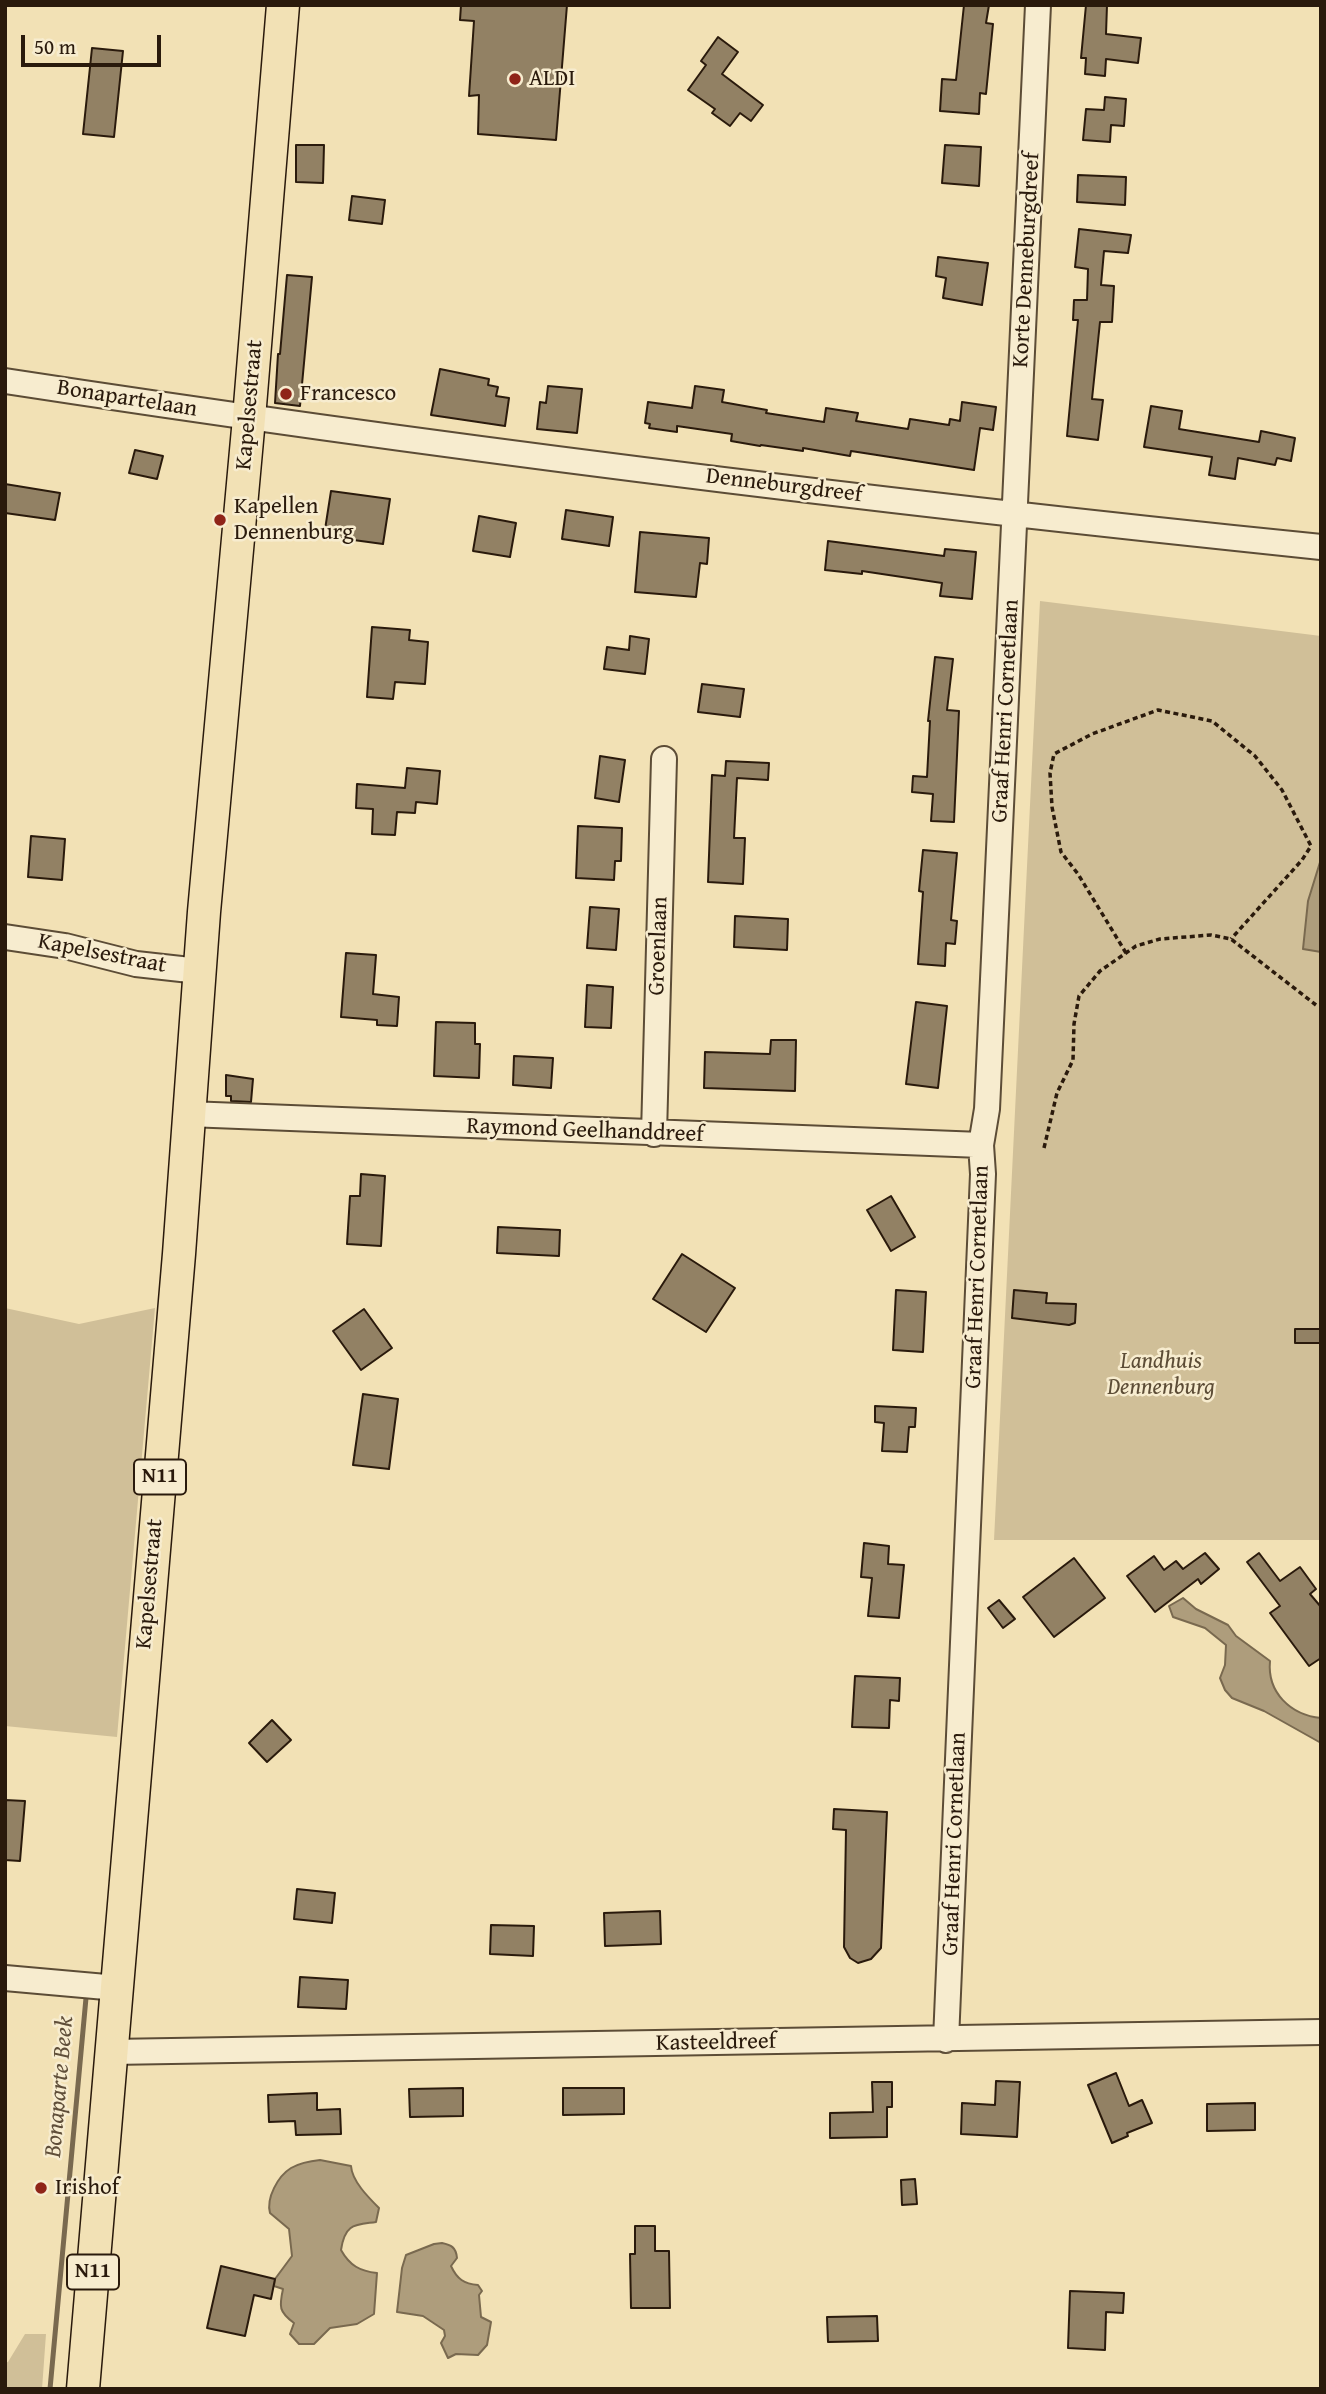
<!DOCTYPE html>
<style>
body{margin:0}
#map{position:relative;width:1326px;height:2394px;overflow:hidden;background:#f2e1b5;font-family:"Gentium Book Plus",serif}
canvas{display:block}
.frame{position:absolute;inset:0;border:7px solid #2a1a0c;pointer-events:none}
.scale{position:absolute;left:21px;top:35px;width:140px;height:32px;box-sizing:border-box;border:4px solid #2a1a0c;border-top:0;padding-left:9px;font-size:21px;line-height:24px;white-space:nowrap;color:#2a1a0c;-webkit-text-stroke:5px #f7eccf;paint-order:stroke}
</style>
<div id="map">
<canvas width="1326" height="2394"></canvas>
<div class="frame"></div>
<div class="scale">50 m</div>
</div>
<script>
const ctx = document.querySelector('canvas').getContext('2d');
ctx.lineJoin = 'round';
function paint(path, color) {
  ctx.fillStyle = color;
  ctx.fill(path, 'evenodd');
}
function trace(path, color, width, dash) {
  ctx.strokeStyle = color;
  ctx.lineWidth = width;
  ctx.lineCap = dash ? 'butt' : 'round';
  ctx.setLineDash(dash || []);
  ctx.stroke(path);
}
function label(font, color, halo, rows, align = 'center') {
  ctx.font = font + ' "Gentium Book Plus",serif';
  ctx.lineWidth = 5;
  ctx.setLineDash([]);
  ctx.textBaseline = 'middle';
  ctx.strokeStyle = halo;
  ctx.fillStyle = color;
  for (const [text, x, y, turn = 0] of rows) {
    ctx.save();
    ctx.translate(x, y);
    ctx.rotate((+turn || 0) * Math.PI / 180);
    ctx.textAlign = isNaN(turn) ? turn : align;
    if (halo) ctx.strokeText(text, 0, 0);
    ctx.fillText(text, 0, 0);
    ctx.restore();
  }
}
const green = new Path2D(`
 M1040,601L1321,636V1540H994Z
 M5,1308L79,1324L155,1308L117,1737L5,1726Z
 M25,2334H46L42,2389H5V2363L8,2362Z`);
const water = new Path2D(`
 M1321,859V952L1303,949L1308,901Z
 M1183,1598L1196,1609L1228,1625L1236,1636L1270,1661C1267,1693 1291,1715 1321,1718V1743L1264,1711L1232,1698L1225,1690L1220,1678L1225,1665L1226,1645L1205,1628L1173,1617L1169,1606Z
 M320,2160L351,2166C352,2181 368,2197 379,2208L376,2222C355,2225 345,2223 341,2250C350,2266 360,2271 377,2273L374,2314L357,2324L330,2328L314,2344H299L290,2334L294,2323C279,2312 279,2307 283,2289L274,2286L275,2279L292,2256L289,2229L270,2213C266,2198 278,2176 291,2168C300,2163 310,2161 320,2160Z
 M442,2243C451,2245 456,2247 457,2258L451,2266C457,2279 464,2284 478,2285L482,2291L479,2295L481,2317L491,2322L487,2345L478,2355L456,2354L448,2358L441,2343L445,2336L444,2330L423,2316L397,2312L402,2268L406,2255L434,2244Z`);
const stream = new Path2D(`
 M50,2389L86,1998`);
const building = new Path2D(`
 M461,5H567L556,140L478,134L479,95L469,96L474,21L460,20Z
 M964,5H989L986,23L993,24L986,94L980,93L979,114L940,111L942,79L956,80Z
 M1086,5H1107L1106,34L1141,38L1138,63L1106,59L1105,76L1085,74L1086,58H1081Z
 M718,37L738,52L722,74L763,105L751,121L740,113L730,126L712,113L715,109L688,90L706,65L701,61Z
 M92,48L123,51L114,137L83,134Z
 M1105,97L1126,99L1124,126L1111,125L1110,142L1083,140L1086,109L1104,110Z
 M296,145H324L323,183L296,182Z
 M945,145L981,147L979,186L942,183Z
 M1078,175L1126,177L1125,205L1077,202Z
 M352,196L385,200L382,224L349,220Z
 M1079,229L1131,235L1128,253L1104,251L1101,285L1114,286L1112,322H1100L1092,399L1103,400L1098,440L1067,436L1078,320H1073L1074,300H1087L1088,269L1075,267Z
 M938,257L988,263L982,305L943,298L946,278L936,276Z
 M287,275L312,277L300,406L275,403L278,354H280Z
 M440,369L489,379L488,385L498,387L496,396L509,398L505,426L431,415Z
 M548,386L582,389L577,433L537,429L540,402L546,403Z
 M695,386L724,390L722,402L767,410L766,413L824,422L826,408L858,413L856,421L908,429L910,419L949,425L950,419L960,421L962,402L996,407L993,430L980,428L974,470L851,451L850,456L803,448V451L761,445L760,446L731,441L732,434L677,426V432L649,428L650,424L645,423L648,402L692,408Z
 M1151,406L1182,411L1179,429L1259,442L1261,431L1295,438L1291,461L1277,458L1275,465L1238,458L1235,479L1209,475L1212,457L1144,447Z
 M135,450L163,456L157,479L129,473Z
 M5,484L60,493L55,520L5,513Z
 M331,491L390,499L383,544L324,536Z
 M566,510L613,517L609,546L562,539Z
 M479,516L516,523L510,557L473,551Z
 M640,532L709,538L707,564L700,563L696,597L635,592Z
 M828,541L944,556L945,549L976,552L972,599L940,596L942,583L862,571V574L825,570Z
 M372,627L410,630L409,640L428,642L425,684L395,682L393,699L367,697Z
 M630,636L649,639L645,674L604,669L607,647L629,650Z
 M935,657L953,659L947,710L959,711L954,822L931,821L933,794L912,792L913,776L927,777L930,721H928Z
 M702,684L744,689L740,717L698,712Z
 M600,756L625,760L619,802L595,798Z
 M726,761L769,763L768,780L737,778L734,838H745L743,884L708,882L712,775L725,776Z
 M407,768L440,771L437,804L416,802L415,813L397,812L395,835L372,834L373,809L356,808L357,784L405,788Z
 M578,826L622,828L621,861H615L614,880L576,878Z
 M31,836L65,839L62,880L28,877Z
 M923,850L957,853L951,920L957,921L955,944L946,943L945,966L918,964L923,892L919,891Z
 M590,907L619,909L616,950L587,948Z
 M735,916L788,919L787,950L734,947Z
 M346,953L376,955L373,994L399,997L397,1026L377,1025V1020L341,1017Z
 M587,985L613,987L611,1028L585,1027Z
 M916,1002L947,1006L938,1088L906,1084Z
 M436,1022L475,1023V1044H480L479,1078L434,1076Z
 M771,1040H796L795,1091L704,1088L705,1052L770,1054Z
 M514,1056L553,1058L551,1088L513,1085Z
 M226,1075L253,1079L251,1102L231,1101V1096H226Z
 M361,1174L385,1176L381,1246L347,1244L350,1196H360Z
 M891,1196L915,1237L891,1251L867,1210Z
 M498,1227L560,1230L559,1256L497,1253Z
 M682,1254L735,1288L706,1332L653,1299Z
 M896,1290L926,1292L923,1352L893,1350Z
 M1014,1290L1047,1293L1046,1303L1076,1304L1075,1323L1069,1325L1012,1318Z
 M364,1309L392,1348L361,1370L333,1331Z
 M1295,1329H1321V1343H1295Z
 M363,1394L398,1399L389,1469L353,1465Z
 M875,1406L916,1408L915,1427H909L907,1452L882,1451L884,1423L875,1422Z
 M864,1543L889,1546L888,1564L904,1565L899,1618L868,1616L872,1578L861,1577Z
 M1205,1553L1219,1569L1201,1584L1198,1579L1155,1612L1127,1576L1154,1556L1164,1570L1176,1561L1183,1569Z
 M1259,1553L1280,1581L1300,1567L1316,1589L1310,1594L1321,1607V1658L1309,1666L1270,1613L1280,1606L1247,1562Z
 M1074,1558L1105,1598L1054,1637L1023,1597Z
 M999,1600L1015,1619L1003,1628L988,1608Z
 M855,1676L900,1678L899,1701L890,1700L889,1728L852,1727Z
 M272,1720L291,1740L267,1762L249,1743Z
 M5,1800L25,1801L20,1861L5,1860Z
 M834,1809L887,1812L881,1948L871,1959L858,1963L850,1958L844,1947L846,1830L833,1829Z
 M297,1889L335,1893L332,1923L294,1919Z
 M660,1911L661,1944L605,1946L604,1913Z
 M491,1925L534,1926L533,1956L490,1954Z
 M300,1977L348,1980L346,2009L298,2007Z
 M1116,2073L1129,2106L1142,2100L1152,2123L1127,2133L1128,2136L1112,2143L1088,2085Z
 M996,2081L1020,2082L1017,2137L961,2134L962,2103L995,2105Z
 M872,2082H892V2107H887V2137L830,2138V2113L873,2112Z
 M463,2088V2116L410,2117L409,2089Z
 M563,2088H624V2114L563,2115Z
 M317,2093V2110L340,2109L341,2134L296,2135L295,2121L269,2122L268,2095Z
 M1255,2103V2130L1207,2131V2104Z
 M915,2179L917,2204L902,2205L901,2180Z
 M635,2226H655V2251H669L670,2308H631L630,2254H635Z
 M221,2266L275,2279L271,2299L254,2295L245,2336L207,2328Z
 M1070,2291L1124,2293L1123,2313L1106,2312L1105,2350L1068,2348Z
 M877,2316L878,2341L828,2342L827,2317Z`);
const path = new Path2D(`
 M1126,953L1078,874L1061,852L1052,807L1050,773L1054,754L1092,734L1158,710L1212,721L1255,756L1282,790L1311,846L1302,860L1231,939
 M1044,1148L1057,1093L1073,1060L1074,1024L1079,996L1100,971L1136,946L1160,939L1211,935L1231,939L1316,1005`);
const minor = new Path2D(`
 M5,381C442,448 881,502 1321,547
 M5,937L65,946L136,964L199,971
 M188,1114L981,1145
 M654,1134L664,759
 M5,1978L117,1988
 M946,2040L983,1174L981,1145L987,1109L1038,5
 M111,2052L1321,2032`);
const major = new Path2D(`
 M83,2389L179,1254L204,912L249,418L283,5`);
const markers = [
 [515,79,7,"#8f2418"],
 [286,394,7,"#8f2418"],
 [220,520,7,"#8f2418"],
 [41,2188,7,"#8f2418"]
];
const shields = [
 [160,1477,52],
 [93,2272,52]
];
const shieldNames = [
 ["N11",160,1477],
 ["N11",93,2272]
];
const poiNames = [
 ["ALDI",529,79],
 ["Francesco",300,394],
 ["Kapellen",234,507],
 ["Dennenburg",234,533],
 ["Irishof",55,2188]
];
const streetNames = [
 ["Korte Denneburgdreef",1027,260,-87],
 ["Bonapartelaan",127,399,9],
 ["Kapelsestraat",250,405,-85],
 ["Denneburgdreef",784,486,7],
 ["Graaf Henri Cornetlaan",1006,711,-87],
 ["Groenlaan",659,946,-88],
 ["Kapelsestraat",102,954,11],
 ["Raymond Geelhanddreef",585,1131,2],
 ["Graaf Henri Cornetlaan",978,1277,-88],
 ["Kapelsestraat",150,1584,-85],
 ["Graaf Henri Cornetlaan",955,1844,-88],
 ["Kasteeldreef",716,2043,-1]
];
const parkNames = [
 ["Landhuis",1161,1362],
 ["Dennenburg",1161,1388]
];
const waterNames = [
 ["Bonaparte Beek",60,2087,-85]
];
paint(green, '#d0bf98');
paint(water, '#ae9d7c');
trace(water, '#79694f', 2);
trace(stream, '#79694f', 5);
paint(building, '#928164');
trace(building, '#2a1a0c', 2);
trace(minor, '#5c4c36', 28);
trace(major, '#2a1a0c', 35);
trace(path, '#2a1a0c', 3.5, [5, 3.5]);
trace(minor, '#f7eccf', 24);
trace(major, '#f2e1b5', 32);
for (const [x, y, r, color] of markers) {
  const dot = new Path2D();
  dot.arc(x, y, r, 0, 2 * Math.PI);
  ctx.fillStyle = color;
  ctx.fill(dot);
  trace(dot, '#f7eccf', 2.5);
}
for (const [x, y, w] of shields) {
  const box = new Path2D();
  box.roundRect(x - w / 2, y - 17.5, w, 35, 5);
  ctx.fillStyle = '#f7eccf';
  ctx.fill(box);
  trace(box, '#2a1a0c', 2);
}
label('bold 21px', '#2a1a0c', null, shieldNames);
label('23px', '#2a1a0c', '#f7eccf', poiNames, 'left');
label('23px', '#2a1a0c', '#f7eccf', streetNames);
label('italic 23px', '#5c4c36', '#f7eccf', parkNames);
label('italic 24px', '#5f4e39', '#f7eccf', waterNames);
</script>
